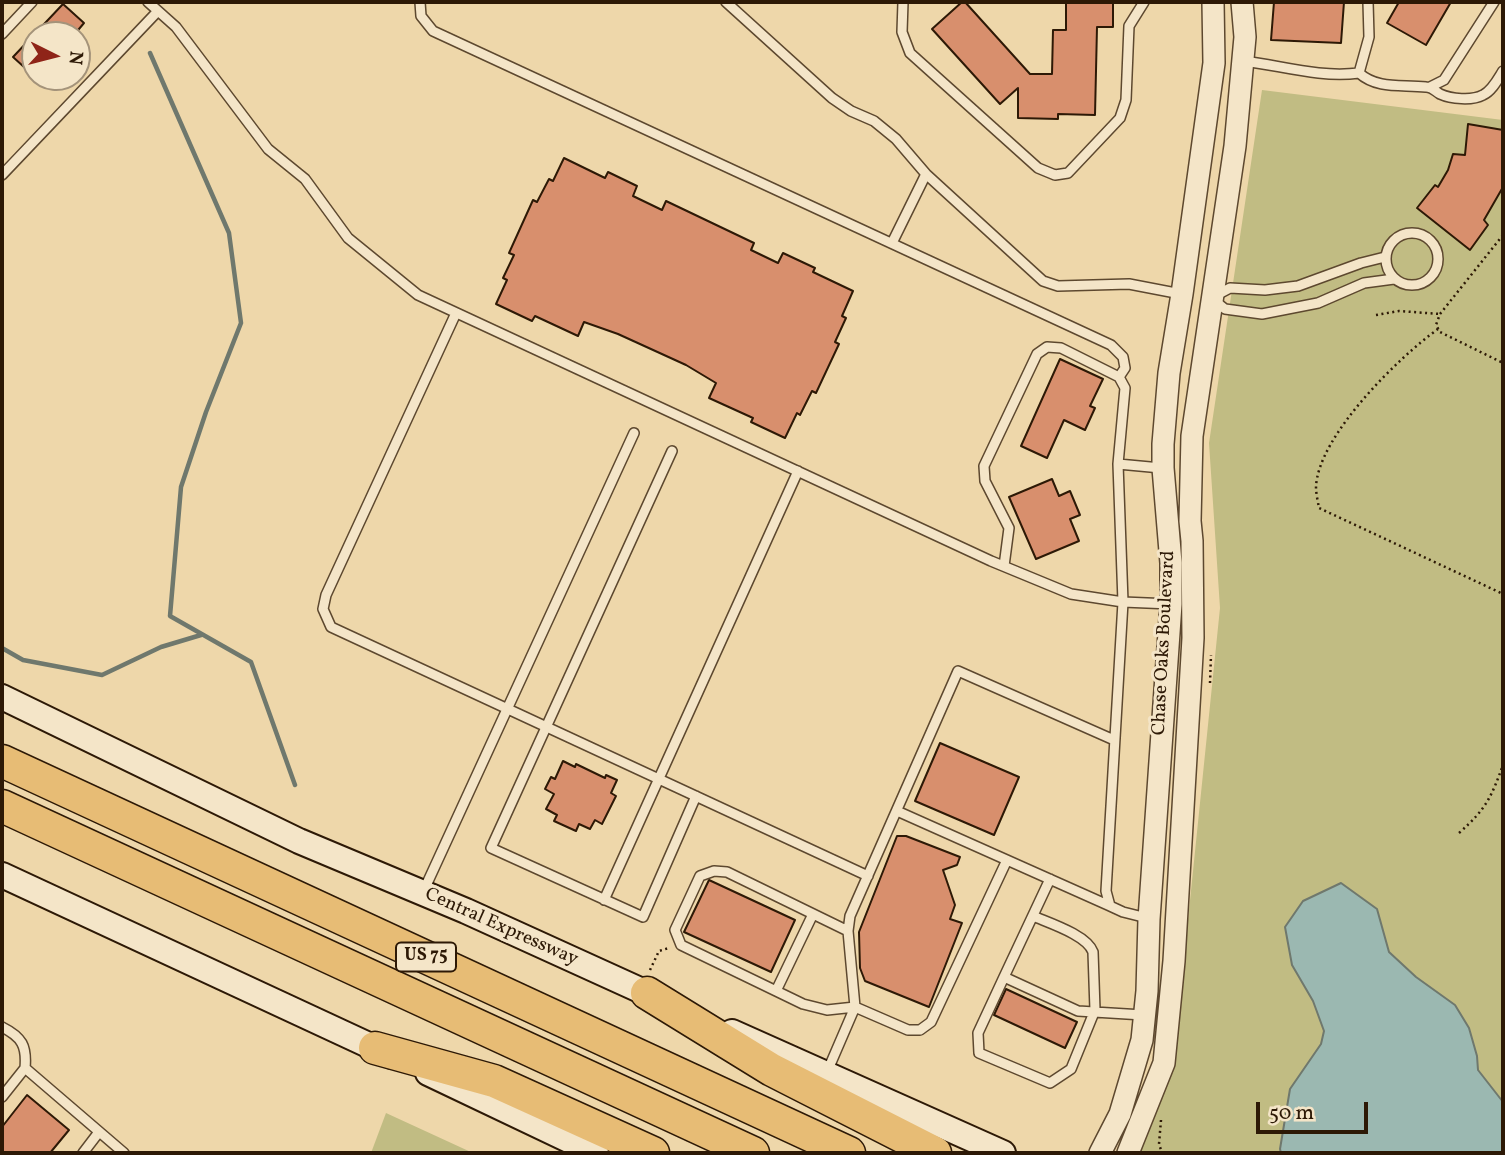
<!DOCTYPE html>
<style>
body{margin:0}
#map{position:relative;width:1505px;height:1155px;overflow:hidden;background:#eed7aa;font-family:Vollkorn,serif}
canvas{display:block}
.frame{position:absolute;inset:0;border:4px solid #2d1906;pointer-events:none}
.north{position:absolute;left:21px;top:21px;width:70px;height:70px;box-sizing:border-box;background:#f4e5c8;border:2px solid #a4937a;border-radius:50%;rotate:96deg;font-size:19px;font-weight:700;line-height:28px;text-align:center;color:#2d1906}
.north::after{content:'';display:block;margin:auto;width:24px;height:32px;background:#8f2418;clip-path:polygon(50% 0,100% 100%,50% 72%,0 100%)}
.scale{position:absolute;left:1256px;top:1102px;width:112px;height:32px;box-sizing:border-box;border:4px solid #2d1906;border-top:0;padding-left:9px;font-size:21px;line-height:24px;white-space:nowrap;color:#2d1906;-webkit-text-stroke:5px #f4e5c8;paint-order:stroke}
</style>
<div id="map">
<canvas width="1505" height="1155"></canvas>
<div class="frame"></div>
<div class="north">N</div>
<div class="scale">50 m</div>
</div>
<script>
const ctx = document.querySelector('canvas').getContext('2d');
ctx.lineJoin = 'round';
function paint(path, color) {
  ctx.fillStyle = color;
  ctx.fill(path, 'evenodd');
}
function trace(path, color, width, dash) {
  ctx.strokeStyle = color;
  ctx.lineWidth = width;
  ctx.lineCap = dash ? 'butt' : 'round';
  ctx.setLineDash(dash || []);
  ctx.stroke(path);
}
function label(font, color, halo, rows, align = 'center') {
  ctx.font = font + ' Vollkorn,serif';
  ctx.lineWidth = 6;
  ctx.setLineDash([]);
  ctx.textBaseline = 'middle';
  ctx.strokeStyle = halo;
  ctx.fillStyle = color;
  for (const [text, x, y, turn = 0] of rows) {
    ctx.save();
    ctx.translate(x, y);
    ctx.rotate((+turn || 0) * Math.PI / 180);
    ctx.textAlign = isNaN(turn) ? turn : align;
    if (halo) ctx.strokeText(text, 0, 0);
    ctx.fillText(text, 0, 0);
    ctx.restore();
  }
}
const green = new Path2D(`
 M1262,90L1503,120V1153H1138L1173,1066L1220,608L1209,443Z
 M386,1113L473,1153H371Z`);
const water = new Path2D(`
 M1341,883L1377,909L1389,952L1416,977L1455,1005L1469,1028L1477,1056L1478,1070L1503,1102V1153H1281L1280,1149L1290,1089L1321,1044L1324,1031L1313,1001L1292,965L1285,927L1303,901Z`);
const stream = new Path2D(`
 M150,53L229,233L241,323L206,412L181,487L170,616L251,662L295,785
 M2,648L23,660L102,675L161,647L201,635`);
const building = new Path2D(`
 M962,2H965L1030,74H1052L1053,30H1066V2H1113V27H1097L1095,115L1058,114V119L1018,118V88L1000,104L932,29Z
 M1274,2H1344L1341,43L1271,40Z
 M1399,2H1451L1426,45L1387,23Z
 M63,4L84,23L74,35H35V77L13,57Z
 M1468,124L1503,130V187L1484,220L1488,225L1470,250L1417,208L1435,185L1438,187L1448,170L1453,154L1465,155Z
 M564,158L605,178L608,172L637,186L633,196L662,210L666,201L754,243L751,250L778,263L783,253L815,268L813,272L853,291L842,316L846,318L835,342L839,344L816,393L812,391L800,415L797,413L785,438L751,422L753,418L709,398L716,383L686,365L618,334L584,322L578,336L535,316L532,321L496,304L507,280L503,278L514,255L509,253L533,200L537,202L549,179L553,181Z
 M1060,359L1103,379L1090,406L1095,408L1085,430L1064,420L1047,458L1021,446Z
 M1052,479L1059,496L1070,491L1080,515L1070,519L1079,541L1036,559L1009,497Z
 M940,743L1019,777L994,835L915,801Z
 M563,761L575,767L576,764L605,778L606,775L617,780L611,793L616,796L602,824L595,820L590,829L579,824L576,831L554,821L557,815L546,809L554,794L545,789L551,777L555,779Z
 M897,836H906L960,857L957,865L943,870L955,905L950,919L962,923L929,1007L865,981L860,968L859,932Z
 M709,880L795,920L771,972L684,932Z
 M1006,989L1077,1022L1065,1048L994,1015Z
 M27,1095L69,1130L50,1153H2V1127Z`);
const path = new Path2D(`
 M1503,235L1440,314L1436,325L1440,332L1503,363
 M1376,315L1399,311L1440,314
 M1438,329C1399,357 1318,436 1316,487C1316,494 1318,502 1319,508L1503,594
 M1210,683L1211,655
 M1459,833C1486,809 1491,798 1503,765
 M650,970L659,951L669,948
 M1161,1120L1159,1144L1162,1153`);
const service = new Path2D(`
 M148,2L176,27L268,149L305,179L348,238L418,295L991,561L1071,594L1123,602L1171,604
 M420,2L421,16L433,31L1111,345L1123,357L1125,368L1119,377
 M726,2L832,98L851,111L874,121L896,139L926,174
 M903,2L902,32L910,53L1038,168L1055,175L1068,173L1120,118L1126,100L1129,26L1144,2
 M2,34L32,2
 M1244,61C1283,66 1320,78 1359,73L1369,37L1368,2
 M1359,73C1378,90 1403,84 1426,87C1432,87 1435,91 1440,94C1451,99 1472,101 1483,95C1492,91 1498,79 1503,71
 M1430,87L1444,80L1494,2
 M2,175L158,11
 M1386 259a26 26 0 1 1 52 0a26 26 0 1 1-52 0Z
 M892,243L926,174L1043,281L1058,286L1129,284L1181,294
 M1385,257L1361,263L1298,286L1265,290L1230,288L1211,298L1225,309L1262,314L1318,303L1364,283L1394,279
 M456,313L326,595L323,609L331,627L868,876
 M672,451L491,848L643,917L696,796
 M1118,464L1161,468
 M1004,566L1009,528L985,481L984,466L1037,354L1047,347L1061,348L1119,377L1125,388L1118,464L1123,602L1106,891L1110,906L1123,912L1147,918
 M897,811L1110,906
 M1050,879L1004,977L1078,1011L1143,1015
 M424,890L634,433
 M604,900L798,471
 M848,931L727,872L714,871L700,876L675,930L681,945L803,1004L827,1010L855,1007L908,1030H920L931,1022L1007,860
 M1004,977L978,1033L979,1053L1050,1083L1071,1069L1095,1010L1093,952C1087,935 1049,923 1033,916
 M776,991L813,914
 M2,1027C22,1037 27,1046 25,1068
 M827,1072L855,1007L848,931L850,916L958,671L1114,740
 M2,1097L25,1068L124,1153
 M83,1153L99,1132`);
const tertiary = new Path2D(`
 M1100,1153L1120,1114L1142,1040L1147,991L1149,919L1171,604V563L1163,468V444L1169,373L1182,294L1214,63L1213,2
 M1128,1153L1164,1063L1174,961L1193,638L1192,541L1190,521L1192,436L1235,146L1245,37L1242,2`);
const secondary = new Path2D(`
 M2,697L299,841L466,911L664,1001
 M2,875L392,1056
 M732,1032L1003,1153
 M428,1073L596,1153`);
const motorway = new Path2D(`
 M2,761L849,1153
 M2,806L753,1153
 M647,993L772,1070L935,1153
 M375,1048L494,1081L653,1153`);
const shields = [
 [426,957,60]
];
const shieldNames = [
 ["US 75",426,957]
];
const streetNames = [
 ["Chase Oaks Boulevard",1165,643,-87],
 ["Central Expressway",501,928,24]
];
paint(green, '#c1bc83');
paint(water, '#9bb8b1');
trace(water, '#6f786d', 2);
trace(stream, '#6f786d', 4.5);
paint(building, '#d88f6d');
trace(building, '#2d1906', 2);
trace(service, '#5d482f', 12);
trace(tertiary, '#5d482f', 24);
trace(secondary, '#2d1906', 28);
trace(motorway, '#2d1906', 35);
trace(path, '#2d1906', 2.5, [2, 3.5]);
trace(service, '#f4e5c8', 9);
trace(tertiary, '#f4e5c8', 21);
trace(secondary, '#f4e5c8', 24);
trace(motorway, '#e7bc75', 32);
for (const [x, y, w] of shields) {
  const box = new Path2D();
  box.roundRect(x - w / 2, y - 14.5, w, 29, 5);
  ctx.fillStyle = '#f4e5c8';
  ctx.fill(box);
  trace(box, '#2d1906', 2);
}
label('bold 18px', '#2d1906', null, shieldNames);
label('19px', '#2d1906', '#f4e5c8', streetNames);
</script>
